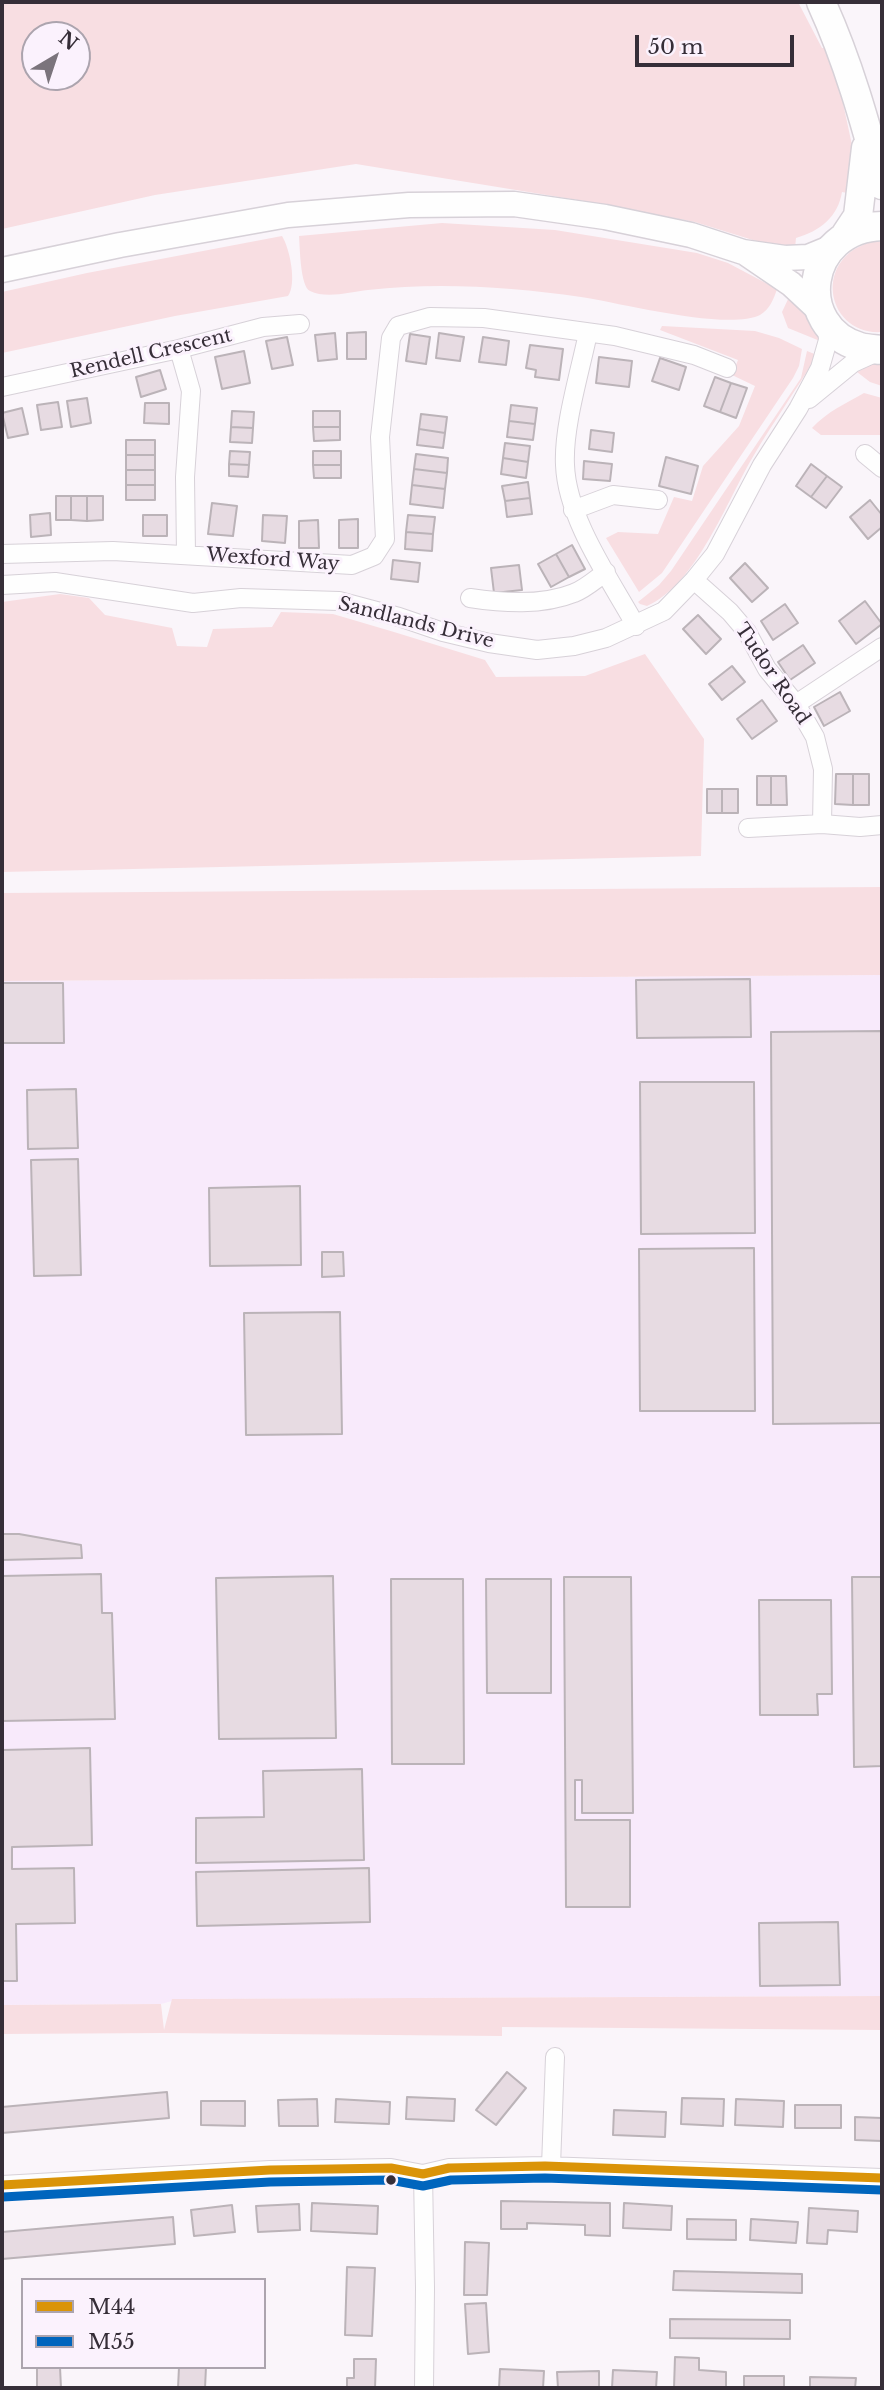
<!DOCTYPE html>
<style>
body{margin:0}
#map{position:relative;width:884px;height:2390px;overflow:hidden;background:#faf5fa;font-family:"Libre Baskerville",serif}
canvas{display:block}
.frame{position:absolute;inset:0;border:4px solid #362e38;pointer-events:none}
.legend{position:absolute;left:21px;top:2278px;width:245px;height:91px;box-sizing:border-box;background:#fbf2fd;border:2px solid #aca4ae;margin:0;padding:9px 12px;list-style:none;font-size:21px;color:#362e38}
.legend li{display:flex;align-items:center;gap:14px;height:35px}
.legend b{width:35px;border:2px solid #aca4ae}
.north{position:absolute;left:21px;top:21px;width:70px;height:70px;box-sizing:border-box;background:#fbf2fd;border:2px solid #aca4ae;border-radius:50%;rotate:39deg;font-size:19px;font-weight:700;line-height:28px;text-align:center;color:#362e38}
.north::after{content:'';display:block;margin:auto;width:24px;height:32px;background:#7b747c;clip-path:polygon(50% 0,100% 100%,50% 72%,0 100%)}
.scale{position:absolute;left:635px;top:35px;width:159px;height:32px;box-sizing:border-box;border:4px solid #362e38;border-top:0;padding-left:9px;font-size:21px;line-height:24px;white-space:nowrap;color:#362e38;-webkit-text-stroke:5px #fbf2fd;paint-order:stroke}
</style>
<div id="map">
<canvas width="884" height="2390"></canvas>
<div class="frame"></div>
<ul class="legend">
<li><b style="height:9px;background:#da9408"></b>M44</li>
<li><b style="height:9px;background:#0065bd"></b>M55</li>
</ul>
<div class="north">N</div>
<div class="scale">50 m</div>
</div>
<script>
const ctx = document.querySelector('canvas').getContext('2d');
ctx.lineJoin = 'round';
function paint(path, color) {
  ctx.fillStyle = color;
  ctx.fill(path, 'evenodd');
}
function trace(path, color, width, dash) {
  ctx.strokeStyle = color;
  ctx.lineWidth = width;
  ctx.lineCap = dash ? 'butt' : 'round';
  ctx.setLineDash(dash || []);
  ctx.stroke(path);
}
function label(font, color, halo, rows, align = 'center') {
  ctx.font = font + ' "Libre Baskerville",serif';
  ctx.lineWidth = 6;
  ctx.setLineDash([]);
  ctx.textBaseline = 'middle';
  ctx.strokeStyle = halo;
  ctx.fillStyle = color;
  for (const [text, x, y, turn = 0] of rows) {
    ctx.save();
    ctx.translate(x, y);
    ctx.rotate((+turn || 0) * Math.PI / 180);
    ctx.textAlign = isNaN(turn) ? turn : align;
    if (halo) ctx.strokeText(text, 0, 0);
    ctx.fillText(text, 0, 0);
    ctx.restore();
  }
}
const built = new Path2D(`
 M882,975V1996L179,1999L161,2004L2,2005V981Z`);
const green = new Path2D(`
 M2,2H798L822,48H828L838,80L855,159L853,194L842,192C838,217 820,231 796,238L795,248L756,241L695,222L596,203L356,164L155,195L2,229ZM35,35H77V77H35Z
 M442,223L555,230L697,253L728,263L777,289C774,299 769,310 760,315C727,331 621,303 581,297C510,287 439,282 368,290C351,292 326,299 310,291C300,286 300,247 299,236Z
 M282,236C290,249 297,284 288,296L175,316L2,353V292L87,273Z
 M875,241L882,242V332C826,336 810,256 875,241Z
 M790,295C803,306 817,325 820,341L788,328L782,312Z
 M662,326L755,331L779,338L802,349L799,366L793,378L662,573L639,592L606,538L618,532L658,534L674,497L692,501L703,466L739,426L755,386L732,375L738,360L660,330Z
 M807,351L817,355C797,389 774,421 754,455C727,500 697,584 647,606L640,604L638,602L659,585L671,571L801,378Z
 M882,359V386L870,382L857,372Z
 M864,393L882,398V435H821L812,428C828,411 845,404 864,393Z
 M60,594L89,598L105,615L172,628L177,646L207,647L213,629L272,627L281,612L333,614L394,632L485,660L496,677L585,676L645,654L704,739L701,856L2,872V602Z
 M882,887V975L2,981V893Z
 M882,1996V2030L502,2027V2036L163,2033L2,2034V2005L161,2004L164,2030L172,1999H179Z`);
const building = new Path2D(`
 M366,332V359H347V333Z
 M335,333L337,359L318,361L315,335Z
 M439,333L464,337L460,361L436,358Z
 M410,334L430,337L426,364L406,361Z
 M287,337L293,365L272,369L266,341Z
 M483,337L509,341L506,365L479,362Z
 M530,345L563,349L559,380L535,377L536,370L526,368Z
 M244,351L250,383L222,389L215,357Z
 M599,357L632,361L629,387L596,383Z
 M660,358L686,367L679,390L652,381Z
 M160,370L166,389L141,397L136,377Z
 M715,377L731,383L720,412L704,406Z
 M731,383L747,388L736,418L720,412Z
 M87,398L91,423L71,427L67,401Z
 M58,402L62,427L41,430L37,405Z
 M145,403H169V424L144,423Z
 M511,405L537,408L535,424L509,421Z
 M22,408L28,434L8,438L2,413Z
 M232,411L254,412L253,428L231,427Z
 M313,411H340V427H313Z
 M421,414L447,417L445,433L419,429Z
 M509,421L535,424L533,440L507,437Z
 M231,427L253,428L252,443L230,442Z
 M313,427H340V440L314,441Z
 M419,429L445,433L443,448L417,445Z
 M591,430L614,433L612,452L589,449Z
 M126,440H155V455H126Z
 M505,443L530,446L528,462L503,458Z
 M230,451L250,452L249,465L229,464Z
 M313,451H341V465H313Z
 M416,454L448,458L447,473L414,469Z
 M126,455H155V470H126Z
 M666,457L698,466L691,494L659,486Z
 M503,458L528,462L526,478L501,474Z
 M584,461L612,464L610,481L583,479Z
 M229,464L249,465L248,477L229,476Z
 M811,464L827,476L811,497L796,486Z
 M313,465H341V478H314Z
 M414,469L447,473L445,489L412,485Z
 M126,470H155V485H126Z
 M827,476L842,487L826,508L811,497Z
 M528,482L530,498L505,501L502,486Z
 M126,485H155V500H126Z
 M412,485L445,489L443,508L410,504Z
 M56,496H71V520H56Z
 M71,496H87V521L71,520Z
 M87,496H103V520L87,521Z
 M530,498L532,514L507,517L505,501Z
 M870,500L882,515V527L868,539L850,517Z
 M212,503L237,506L233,536L208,534Z
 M50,513L51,535L31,537L30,515Z
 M143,515H167V536H143Z
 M263,515L287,516L285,543L262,541Z
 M408,515L435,517L433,534L406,532Z
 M358,519V548H339V520Z
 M318,520L319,548H299V521Z
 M406,532L433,534L432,551L405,549Z
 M572,545L585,569L569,577L556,554Z
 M556,554L569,577L551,587L538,564Z
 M393,560L420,563L418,582L391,579Z
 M745,563L768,588L752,602L730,578Z
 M519,565L522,590L494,593L491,568Z
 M865,601L882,624L856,644L839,621Z
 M785,604L798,623L773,640L761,621Z
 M698,615L721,639L706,654L683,629Z
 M803,645L815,663L790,680L778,662Z
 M732,666L745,682L722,700L709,684Z
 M840,692L850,711L824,726L814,707Z
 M762,700L777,721L752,739L737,719Z
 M836,774H853V805L835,804Z
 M853,774H869V805H853Z
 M757,776H771V805H757Z
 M771,776H786L787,805H771Z
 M707,789H722V813H707Z
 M722,789H738V813H722Z
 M750,979L751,1037L637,1038L636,980Z
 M2,983H63L64,1043H2Z
 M882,1031V1423L773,1424L771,1032Z
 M640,1082H754L755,1233L641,1234Z
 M76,1089L78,1148L28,1149L27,1090Z
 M78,1159L81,1275L34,1276L31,1160Z
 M300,1186L301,1265L210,1266L209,1188Z
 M754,1248L755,1411H640L639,1249Z
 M322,1252H343L344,1276L322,1277Z
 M340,1312L342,1434L246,1435L244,1313Z
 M2,1534H19L81,1545L82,1558L2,1560Z
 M101,1574L102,1613H112L115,1719L2,1721V1576Z
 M333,1576L336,1738L219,1739L216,1578Z
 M564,1577H631L633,1813H582V1780H575V1820H630V1907H566Z
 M852,1577H882V1766L854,1767Z
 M391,1579H463L464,1764H392Z
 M486,1579H551V1693H487Z
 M759,1600H831L832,1694H817L818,1715H760Z
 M90,1748L92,1845L12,1847V1869L74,1868L75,1923L16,1924L17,1981H2V1750Z
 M362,1769L364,1860L196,1863V1818L264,1817L263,1771Z
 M369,1868L370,1922L197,1926L196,1872Z
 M838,1922L840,1985L760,1986L759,1923Z
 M507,2072L526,2088L496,2125L476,2110Z
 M167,2092L169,2118L2,2133V2107Z
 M407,2097L455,2099L454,2121L406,2119Z
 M682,2098L724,2099L723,2126L681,2124Z
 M317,2099L318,2126H279L278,2100Z
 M336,2099L390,2102L389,2124L335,2122Z
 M736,2099L784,2101L783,2127L735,2125Z
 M201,2101H245V2126L201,2125Z
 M795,2105H841V2128H795Z
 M614,2110L666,2112L665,2137L613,2135Z
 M855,2117L882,2118V2141L855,2140Z
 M501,2201L610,2203V2236L585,2235V2225L527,2223V2229H501Z
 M312,2203L378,2206L377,2234L311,2231Z
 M624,2203L672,2206L671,2230L623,2228Z
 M299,2204L300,2230L258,2232L256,2206Z
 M232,2205L235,2232L194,2236L191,2210Z
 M809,2208L858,2211L857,2232L828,2230L827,2244L807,2243Z
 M173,2217L175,2244L2,2259V2232Z
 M687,2219L736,2220V2240L687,2239Z
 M751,2219L798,2222L796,2243L750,2240Z
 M465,2242L489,2243L487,2295H464Z
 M347,2267L375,2268L372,2336L345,2335Z
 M674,2271L802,2274V2293L673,2290Z
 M486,2303L489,2352L468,2354L465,2304Z
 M670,2319L790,2320V2339L670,2338Z
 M675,2357L699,2358V2370L726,2372V2388H674Z
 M354,2359H376L375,2388H347V2378H354Z
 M37,2367H60L61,2388H37Z
 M179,2367H206L205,2388H178Z
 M500,2369L544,2371L543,2388H499Z
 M613,2370L657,2372L656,2388H612Z
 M599,2371V2388H558L557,2372Z
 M744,2376H784V2388H744Z
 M810,2377L856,2378L855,2388H810Z`);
const street = new Path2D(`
 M588,333C580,372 563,427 565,465C567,519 610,579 636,626
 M179,349L191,391L185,477L186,554
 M2,387L179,349L263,327L300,324
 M809,399L853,363L877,352
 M865,454L882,468
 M573,510L613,495L658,500
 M2,554L113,551L352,565L374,556L385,539L380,437L391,338L398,326L430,317L484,318L615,336L694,355L727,368
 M694,580L730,612L747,632L767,669L796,704L815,737L823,769L822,824
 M2,585L55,582L193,603L241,598L339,601L399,617L443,632L489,643L537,650L574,646L606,638L664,611L694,580L715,554L762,465L798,409L820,368L828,340L827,323
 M470,598C503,603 542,606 574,593C585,589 596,579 606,572
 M796,704L882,647
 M748,828L822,824L860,827L882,825
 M551,2166L555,2057
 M423,2174L425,2288L424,2388
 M2,2185L270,2170L391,2168L423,2174L449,2168L545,2166L882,2178`);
const secondary = new Path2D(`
 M747,254L791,284L820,311
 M2,270L120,245L288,215L409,205L514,204L605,217L691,235L743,252L785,258L808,257L830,248`);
const primary = new Path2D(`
 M821,2C848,61 865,122 882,185
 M882,226C804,229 793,327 860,347C867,349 875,349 882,350
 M846,234L858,216L866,148`);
const bus1 = new Path2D(`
 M2,2185L270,2170L391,2168L423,2174L449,2168L545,2166L882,2178`);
const bus2 = new Path2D(`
 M3,2197L270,2182L390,2180L423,2186L451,2180L545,2178L882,2190`);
const markers = [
 [391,2180,6,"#362e38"]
];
const streetNames = [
 ["Rendell Crescent",151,354,-13],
 ["Wexford Way",273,560,4],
 ["Sandlands Drive",416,623,14],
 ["Tudor Road",772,674,56]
];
paint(built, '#f8eafb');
paint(green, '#f8dee2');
paint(building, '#e7dbe2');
trace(building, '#bbb3b8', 2);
trace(street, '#d7d1d8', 20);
trace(secondary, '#d7d1d8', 27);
trace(primary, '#d7d1d8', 31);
trace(street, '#fefefe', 18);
trace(secondary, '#fefefe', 24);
trace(primary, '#fefefe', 28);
trace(bus1, '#da9408', 9);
trace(bus2, '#0065bd', 9);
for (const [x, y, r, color] of markers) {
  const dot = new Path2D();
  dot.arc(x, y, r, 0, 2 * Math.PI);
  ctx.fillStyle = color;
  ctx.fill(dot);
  trace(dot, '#fbf2fd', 2.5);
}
label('19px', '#362e38', '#fbf2fd', streetNames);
</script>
